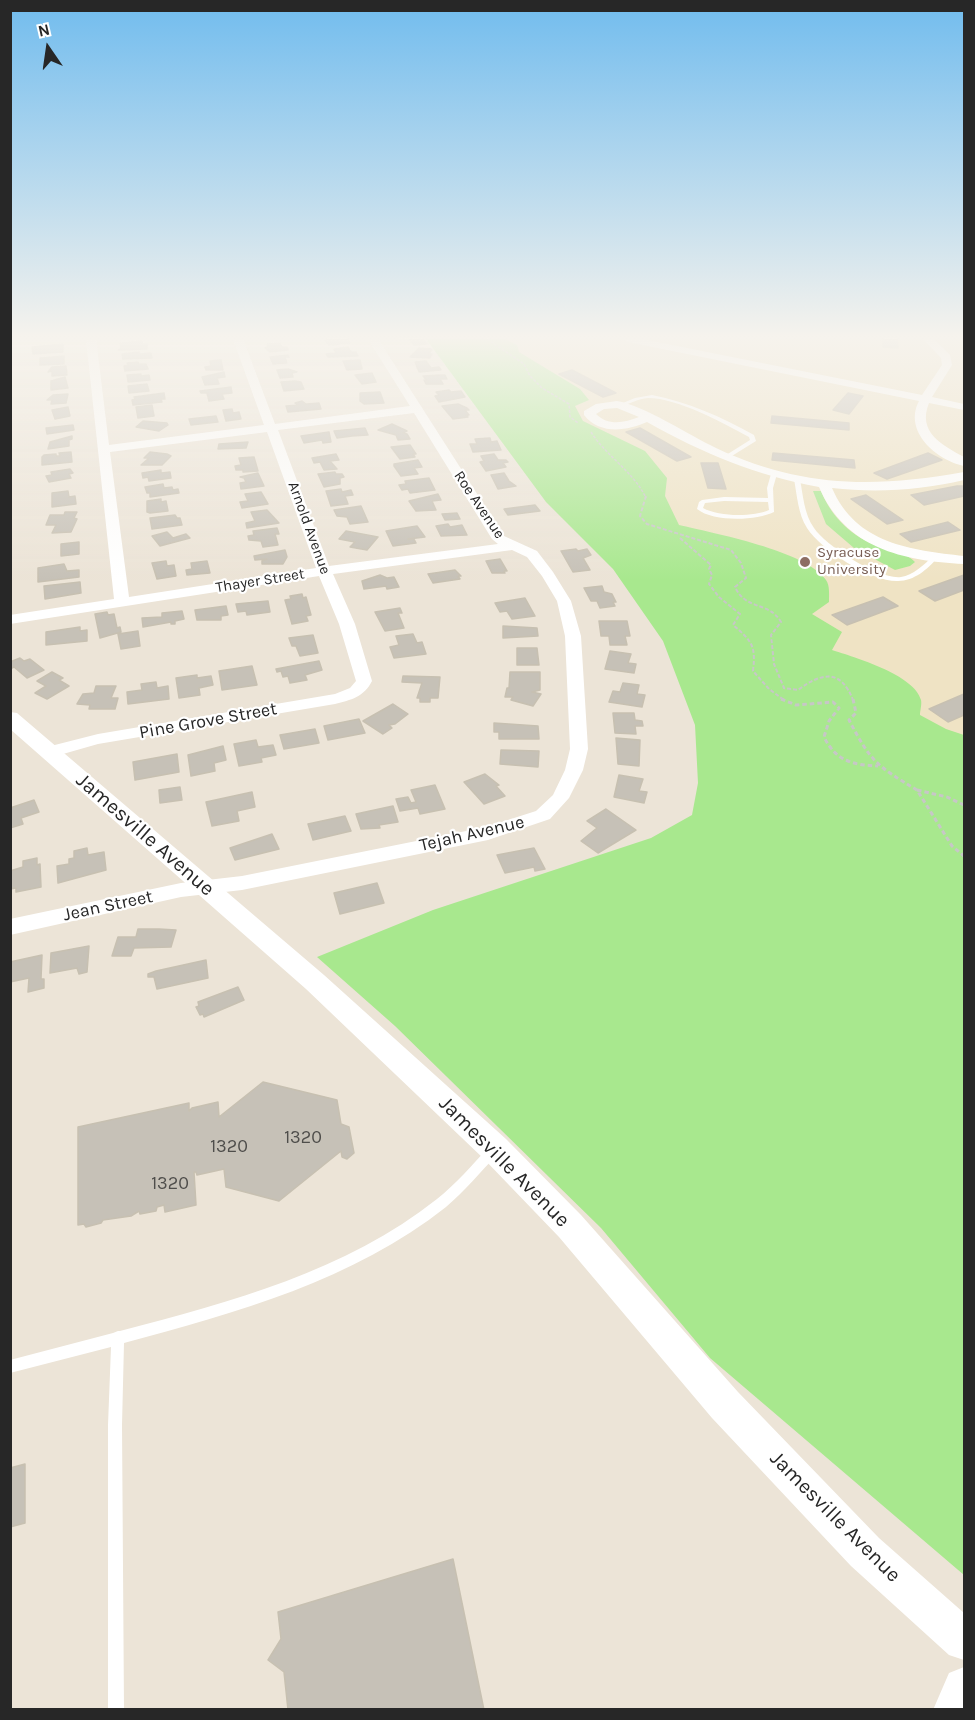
<!DOCTYPE html>
<style>
body{margin:0}
#map{position:relative;width:975px;height:1720px;overflow:hidden;background:#ece4d7;font-family:Karla,sans-serif}
canvas{display:block}
.frame{position:absolute;inset:0;border:12px solid #272727;pointer-events:none}
.north{position:absolute;left:18px;top:18px;width:60px;height:60px;-webkit-text-stroke:4px #fff;paint-order:stroke;rotate:347deg;font-size:16px;font-weight:700;line-height:24px;text-align:center;color:#272727}
.north::after{content:'';display:block;margin:auto;width:21px;height:27px;background:#272727;clip-path:polygon(50% 0,100% 100%,50% 72%,0 100%)}
</style>
<div id="map">
<canvas width="975" height="1720"></canvas>
<div class="frame"></div>
<div class="north">N</div>
</div>
<script>
const ctx = document.querySelector('canvas').getContext('2d');
ctx.lineJoin = 'round';
function paint(path, color) {
  ctx.fillStyle = color;
  ctx.fill(path, 'evenodd');
}
function trace(path, color, width, dash) {
  ctx.strokeStyle = color;
  ctx.lineWidth = width;
  ctx.lineCap = dash ? 'butt' : 'round';
  ctx.setLineDash(dash || []);
  ctx.stroke(path);
}
function label(font, color, halo, rows, align = 'center') {
  ctx.font = font + ' Karla,sans-serif';
  ctx.lineWidth = 4.5;
  ctx.setLineDash([]);
  ctx.textBaseline = 'middle';
  ctx.strokeStyle = halo;
  ctx.fillStyle = color;
  for (const [text, x, y, turn = 0] of rows) {
    ctx.save();
    ctx.translate(x, y);
    ctx.rotate((+turn || 0) * Math.PI / 180);
    ctx.textAlign = isNaN(turn) ? turn : align;
    if (halo) ctx.strokeText(text, 0, 0);
    ctx.fillText(text, 0, 0);
    ctx.restore();
  }
}
const education = new Path2D(`
 M452,339H964V859Z`);
const green = new Path2D(`
 M426,339H505L517,345L519,352L580,389L589,400L575,406L583,421L645,451L667,478L665,496L679,525C713,533 807,551 826,580C830,585 829,596 829,602L812,614L842,632L832,650C854,657 915,675 921,700C922,704 920,711 920,715L946,729L964,735V1575L710,1358L601,1228L395,1026L317,957L433,910L651,838L692,815L698,783L695,725L663,641L613,569L546,502Z
 M813,491H821C832,518 853,538 881,547C892,551 907,553 915,562L910,566L895,570L854,548L826,524Z`);
const building = new Path2D(`
 M327,339H348L350,343L329,345L325,341Z
 M398,339H423L427,344L414,345L409,339Z
 M883,339H897L898,348L883,347Z
 M142,341L143,344H147V349L118,350L121,348L120,343Z
 M280,343L282,347H287L288,350L270,352L265,348L268,347L267,344Z
 M63,344V352L33,354L32,347Z
 M348,347L351,352H356L358,356L328,357L326,354L336,353L334,349Z
 M419,348L432,349L429,354H432L430,358L410,357Z
 M139,352L140,354L151,353L152,358L123,359L122,354Z
 M288,355L289,357H285L287,363L273,364L270,357Z
 M64,356V364L40,365V358Z
 M221,360L223,370H206L205,367L211,366L210,361Z
 M360,360L362,369L347,370L343,361Z
 M426,361L431,368L439,367L441,370L419,372L415,362Z
 M138,362L139,364H146L148,369L125,371L124,366L128,365L127,363Z
 M66,366L67,375L52,376V371L48,372L52,367Z
 M288,369L297,372L292,373L293,377L280,378L277,370Z
 M572,370L616,393L603,397L559,374Z
 M224,372L225,377L217,378L219,384L205,385L202,377Z
 M372,373L376,382L362,384L355,375Z
 M141,374V376L149,375L150,380L128,382L127,375Z
 M440,375H445L447,379H440L443,384H426L424,380L428,382L423,376Z
 M65,377L68,388L51,390V381Z
 M295,381L301,382L304,389L284,391L281,382Z
 M147,384L149,391L129,393L128,386Z
 M231,387L232,393L222,394L224,399L209,401L207,393H201L200,391Z
 M449,390L451,392L461,391L465,397L439,402L435,396L439,395L436,392Z
 M380,392L384,403L364,404L360,401V393Z
 M164,393L165,399H161L162,402L133,405L132,400L135,399L134,397Z
 M848,393L863,396L849,414L833,410Z
 M68,394L66,403L51,404L52,400H47L53,395Z
 M302,401L306,404L319,403L321,409L288,412L286,406L299,405L295,403Z
 M458,404L467,408L469,410H465L469,415H466L468,417L453,419L442,406Z
 M152,405L154,416L138,418L136,407Z
 M68,407L70,416L55,419L52,410Z
 M232,409L233,413L239,412L241,419L226,421L223,410Z
 M216,416L218,422L191,425L189,419Z
 M772,416L849,423V430L771,423Z
 M143,421L167,423L168,425L159,431L136,427Z
 M392,424L405,430L407,431L403,433L407,434L410,439L398,440L396,435L378,430Z
 M73,425L74,430L47,434L46,428Z
 M365,428L368,435L352,436L337,438L334,431Z
 M640,428L691,457L677,461L626,432Z
 M329,432L331,442L323,443L322,440L304,443L301,436Z
 M72,436V439L69,440V446L48,449L50,442Z
 M490,438L491,442L497,441L501,450L473,452L470,444H477L475,439Z
 M248,442L246,448L218,449L219,444Z
 M410,445L416,454H413L415,457L400,459L391,447Z
 M71,452L72,462L42,465V457L44,455L56,454V456H60L59,453Z
 M150,452L167,454L171,456L162,465H141L149,458H144Z
 M773,453L854,460L855,468L772,460Z
 M928,453L942,460L887,479L874,473Z
 M336,454L339,460L330,461L337,469L324,470L320,462L314,463L312,458Z
 M494,454L498,460H506L508,462L503,463L506,467L486,471L480,462L484,461L481,456Z
 M254,457L258,471L243,472V470H236L235,466L241,465L239,458Z
 M418,460L422,467L414,468L418,474L401,476L394,466V464Z
 M701,463H718L726,489L708,488Z
 M70,469L73,473L69,474L71,478L49,482L46,476L52,475L51,472Z
 M161,470V473L170,472L171,478L149,481L148,477L143,478L142,473Z
 M335,472L336,474H342L344,477L340,478V484L324,487L318,474Z
 M258,473L264,486L241,489L240,483L246,482L244,478L240,477Z
 M504,473L509,481L516,486L498,489L491,475Z
 M429,478L435,490L410,493L408,489L402,490L399,485L406,484L405,481Z
 M163,484L164,488L172,487L173,490L178,489L179,493L150,497V493H147L145,487Z
 M957,486H964V496L924,505L911,495Z
 M341,489L342,492L351,490L353,495L345,496L348,504L331,506L326,491Z
 M68,491L69,497L75,496L76,504L52,507V493Z
 M261,492L268,504L242,508L240,502L248,501L245,494Z
 M438,494L441,500L432,501L436,510L416,511L409,501Z
 M866,495L903,520L887,524L851,499Z
 M161,499V502L166,501L168,511L150,513L147,512V501Z
 M535,505L540,511L508,515L504,509Z
 M361,506L368,522L350,524L347,517L337,516L334,510Z
 M267,510L279,523L247,528L246,523L255,521L251,512Z
 M65,512H77L74,518L77,519L71,532L52,533L56,525H46L50,515H64Z
 M457,513L460,519L445,520L442,514Z
 M175,515L177,518H180L182,525L152,529L150,518Z
 M948,522L960,530L911,542L900,534Z
 M448,524L450,527L462,525L467,535L441,536L436,526Z
 M417,526L425,537L408,539H414L416,543L393,546L386,531Z
 M277,528L279,534H275L278,545L263,547L261,541L249,540L248,536L254,535L253,531Z
 M346,531L378,537L367,550L350,547L355,542L339,539Z
 M167,532L173,538L186,534L190,538L160,546L152,536Z
 M79,542V554L61,556V544Z
 M576,549L578,551L587,549L591,555L583,558L590,570L573,572L561,551Z
 M285,550L287,557L283,564H262V561L267,559L255,560L254,556Z
 M500,559L507,571H504L505,573H492L486,561Z
 M166,561L167,566L174,565L176,576L157,579L152,563Z
 M207,561L210,573L187,575L186,570L192,569L191,563Z
 M64,564L67,571L79,570V577L38,582V568Z
 M455,570L461,576H458L460,579L433,583L428,574Z
 M380,575L387,578L394,577L399,587L387,589L386,586L364,589L362,581Z
 M964,575V590L935,601L919,591Z
 M80,582L81,593L45,599L44,586Z
 M602,586L604,592L612,594L616,602H613L615,606L600,608L597,601H591L584,588Z
 M302,594L303,598L306,597L311,615L306,616L308,621L292,624L285,600L291,599L290,596Z
 M883,597L898,606L847,625L832,615Z
 M525,598L535,616L512,619L507,611L500,612L495,603Z
 M268,601L270,612L247,615L246,611L238,612L236,604Z
 M226,606L228,615L221,616V620H197L195,610Z
 M400,608L402,613H398L404,628L385,631L375,612Z
 M182,611L184,619L175,621V624H171V622L143,627L142,618L162,617V613Z
 M107,612L108,615L114,614L117,628L120,627L121,632L100,638L95,614Z
 M599,621H627L630,636H625L627,645H610L609,636H601Z
 M503,626L537,628L538,636L503,638Z
 M80,627V631L87,630V641L46,645V632Z
 M138,631L140,646L121,649L118,634Z
 M413,634L417,643L422,642L426,654L394,658L390,647L399,645L396,636Z
 M313,635L318,653L300,656L296,646H292L289,638Z
 M517,648H537L539,665H517Z
 M610,651L631,654L628,663L636,664L634,673L605,669Z
 M20,658L24,661L30,659L44,670L27,678L14,667L10,669V662Z
 M319,661L322,670L305,675L307,680L290,683L288,676L283,677L281,671L277,672L276,669Z
 M252,666L257,685L222,690L219,671Z
 M52,672L63,678L59,680L69,686L47,699L35,693L46,686L37,681Z
 M510,672H540V690L532,692L541,694L533,706L511,700L513,697H505L507,688H509Z
 M197,675V678L211,676L213,685L199,688L200,695L179,698L176,678Z
 M403,676L440,677L438,698H430V702H420V698H417L422,683L402,682Z
 M156,682L157,688L168,686L169,699L128,704L127,692L142,690L141,684Z
 M623,683L639,685L637,694L645,695L642,707L609,702L613,691L620,692Z
 M96,686H116L111,698H118L115,709H89L90,705L77,704L83,694L94,693Z
 M964,694V715L948,722L929,709Z
 M393,704L408,714L395,724L389,725L392,728L383,734L363,721Z
 M613,713H634L635,720L642,721L643,726H635L636,734L615,733Z
 M359,719L365,733L328,740L324,726Z
 M494,723L538,726L539,739H499V732H494Z
 M315,729L319,743L284,749L280,735Z
 M616,738L640,740L639,766L618,764Z
 M256,740L258,747L273,745L276,755L261,758L262,762L239,766L234,744Z
 M223,746L226,760L214,763L215,771L191,776L188,755Z
 M501,750L539,751L538,767L500,764Z
 M177,754L179,772L135,780L133,762Z
 M485,774L499,785L496,786L505,796L484,804L464,782Z
 M619,775L643,779L639,791L647,792L644,803L614,797Z
 M435,785L445,809L420,814L418,808L400,811L396,799L408,797L411,803L416,802L411,790Z
 M180,787L182,800L160,803L159,790Z
 M252,792L255,807L237,811L239,821L212,826L206,802Z
 M34,800L39,812L21,818L23,824L10,828V808Z
 M393,806L398,822L379,825L380,828L361,829L356,814Z
 M606,809L636,830L598,853L581,841L597,828L587,821Z
 M345,816L351,831L313,840L308,824Z
 M272,834L279,849L235,860L230,848Z
 M87,848L88,855L104,852L106,870L58,883L57,866L69,864V859L74,858V851Z
 M534,848L545,869L535,871L534,867L505,873L497,855Z
 M37,858V865L40,864L41,887L16,892V888L10,889V871L23,867V861Z
 M377,883L384,903L340,914L334,893Z
 M138,929H159L176,930L171,947L134,948L131,956H112L118,937H136Z
 M89,946L87,972L79,974L77,968L50,973L51,953Z
 M42,955L41,979H44V988L28,992L29,978L10,982V962Z
 M206,960L208,978L157,989L154,977H148V974L156,971Z
 M238,987L244,1000L204,1017L203,1014L200,1015L196,1007L199,1006L198,1002Z
 M263,1082L337,1100L341,1124L349,1127L354,1153L347,1159L342,1157L341,1151L279,1201L226,1187L224,1169L197,1175L196,1172H194L196,1205L165,1212L164,1205L157,1207L156,1211L140,1214L139,1211L131,1216L103,1220L101,1223L86,1227L84,1224L78,1225V1127L189,1103V1111L192,1108L218,1102L219,1117Z
 M25,1464V1523L10,1527V1468Z
 M453,1559L484,1710H288L284,1672L268,1660L281,1639L278,1612Z`);
const pathFar2 = new Path2D(`
 M487,339L524,364L530,376L542,388L569,404L570,417L578,423
 M591,432C606,456 634,472 646,498`);
const pathFar1 = new Path2D(`
 M646,496L640,516L647,524L731,550L741,563L746,578L735,587C746,611 769,601 781,622L771,635L774,664L784,688L798,690C822,672 841,669 853,700
 M680,538L711,565L709,569L712,575L709,584L719,597L740,614L733,625C752,641 756,646 753,671L769,689L784,700`);
const path = new Path2D(`
 M781,699L796,705L833,702L839,708L829,721L824,737C836,761 852,765 878,766
 M853,699L856,713L849,720C871,762 877,766 917,790
 M964,805L947,797L917,790L952,846L964,856`);
const service = new Path2D(`
 M652,395C688,402 722,417 754,435L756,441L727,459H723V457L750,440L749,437C723,423 678,398 648,398C638,399 630,403 621,407L618,405L635,398Z
 M774,472L777,474L773,488L774,512C756,521 713,522 697,509L699,502L702,500L724,497L768,498L767,488L771,474ZM724,501L768,502L769,510C753,517 719,517 703,508L705,503Z
 M797,477L800,479C803,495 804,514 814,528C826,546 879,580 901,577C913,575 924,565 932,557L937,558C928,569 914,581 898,581C872,582 821,550 807,528C798,514 797,495 794,479Z
 M493,1146L497,1147L499,1151L497,1155C480,1172 465,1191 446,1207C354,1280 236,1313 124,1343L122,1425L124,1710H108V1425L111,1347L10,1373V1360L113,1333L118,1331H120C231,1302 346,1271 437,1199C456,1184 472,1165 489,1147Z`);
const minor = new Path2D(`
 M86,339H96L109,445L264,425L233,339H243L275,424L410,406L368,339H378L504,536L537,551L553,572L571,601L581,636L588,749L583,770L569,798L550,819L488,840L242,890L181,897L10,935V919L181,883L242,876L486,827L536,811L553,795L565,770L570,749L565,636L557,601L542,576L527,557L512,550L333,574L355,624L372,681C364,697 351,700 335,704L98,744L49,758L43,756L40,752L43,748L98,734L335,694L350,688L356,681L339,624L319,576L10,624V615L114,599ZM414,413L492,539L498,544L329,566L278,430ZM267,432L316,568L129,597L110,452Z
 M623,339H642L922,395L942,365L941,358L923,339H934L950,355L952,365L932,397L964,404V410L929,403C917,432 942,445 964,457V466C936,460 903,431 919,401L628,342Z
 M617,401C643,405 689,435 716,448C801,488 874,488 964,472V480C921,490 877,493 832,488C856,544 911,550 964,556V564C903,561 845,548 819,487C757,476 702,453 647,422C626,431 600,435 584,415V411L596,404ZM617,408L639,417C624,423 608,426 596,414L604,409Z`);
const tertiary = new Path2D(`
 M10,712L17,713L324,975L506,1139L581,1215L738,1392L879,1538L964,1613V1660L949,1655L851,1566L712,1418L559,1237L484,1159L306,989L10,729Z
 M964,1667V1710H933L949,1673Z`);
const markers = [
 [805,562,6,"#8d6e63"]
];
const farStreetnames = [
 ["Roe Avenue",479,505,56],
 ["Arnold Avenue",309,528,70],
 ["Thayer Street",260,581,-9]
];
const farEducationnames = [
 ["Syracuse",817,553],
 ["University",817,570]
];
const streetNames = [
 ["Pine Grove Street",208,721,-10],
 ["Tejah Avenue",472,834,-13],
 ["Jean Street",108,906,-12]
];
const nearNumbernames = [
 ["1320",303,1138],
 ["1320",229,1147],
 ["1320",170,1184]
];
const nearStreetnames = [
 ["Jamesville Avenue",145,835,41],
 ["Jamesville Avenue",504,1162,45],
 ["Jamesville Avenue",835,1517,45]
];
paint(education, '#efe3c4');
paint(green, '#a8e88e');
paint(building, '#c6c1b7');
trace(building, '#c7c0b1', 1.5);
trace(pathFar2, '#c7c7c7', 1.5, [3, 1.5]);
trace(pathFar1, '#c7c7c7', 2, [4, 2]);
trace(path, '#c7c7c7', 3, [4.5, 3]);
paint(service, '#fff');
paint(minor, '#fff');
paint(tertiary, '#fff');
const sky = ctx.createLinearGradient(0, 0, 0, 580);
sky.addColorStop(0, '#71bcee');
sky.addColorStop(0.58, '#f6f3ed');
sky.addColorStop(1, '#f6f3ed00');
ctx.fillStyle = sky;
ctx.fillRect(0, 0, 975, 580);
for (const [x, y, r, color] of markers) {
  const dot = new Path2D();
  dot.arc(x, y, r, 0, 2 * Math.PI);
  ctx.fillStyle = color;
  ctx.fill(dot);
  trace(dot, '#fff', 2);
}
label('15px', '#272727', '#fff', farStreetnames);
label('15px', '#785e54', '#fff', farEducationnames, 'left');
label('18px', '#272727', '#fff', streetNames);
label('18px', '#4f4e4b', null, nearNumbernames);
label('21px', '#272727', '#fff', nearStreetnames);
</script>
